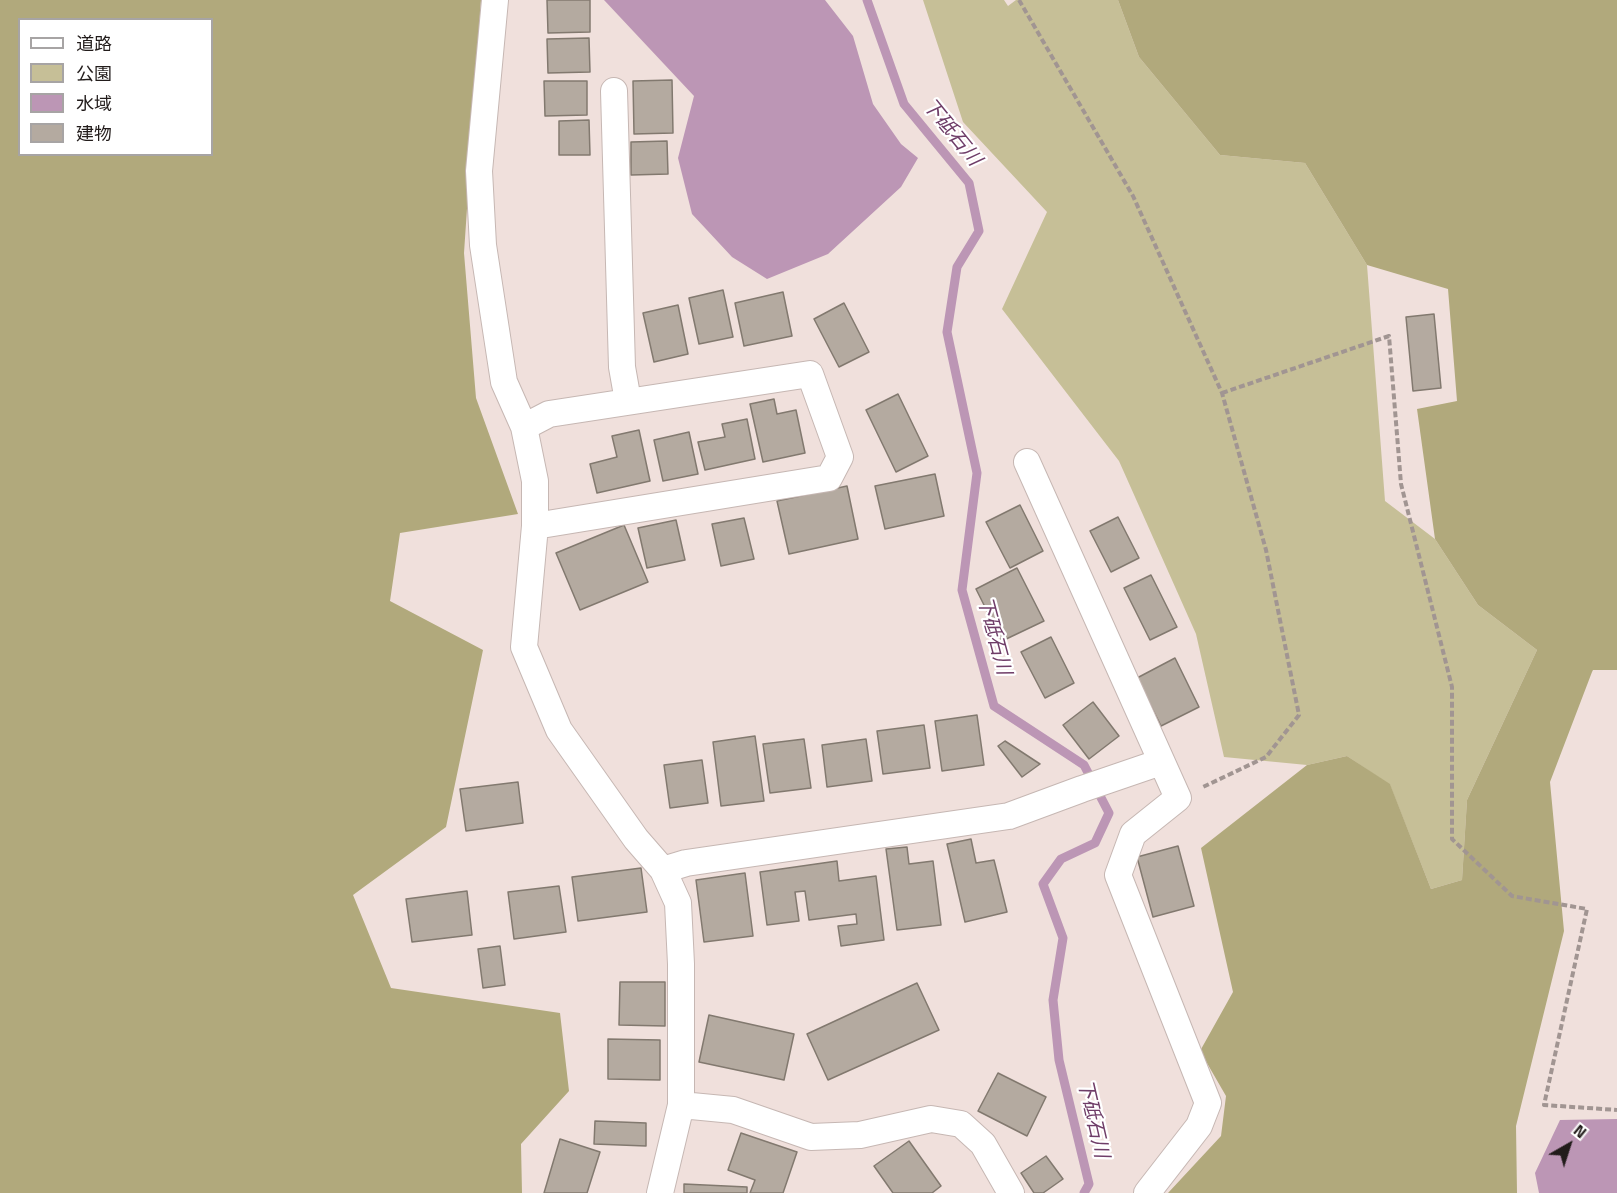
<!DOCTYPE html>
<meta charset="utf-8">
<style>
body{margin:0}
#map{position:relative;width:1617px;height:1193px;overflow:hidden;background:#f0e0dc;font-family:"Titillium Web","Noto Sans JP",sans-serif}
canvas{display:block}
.legend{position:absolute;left:18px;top:18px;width:195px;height:138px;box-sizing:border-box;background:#fff;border:2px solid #a7a4a4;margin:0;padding:8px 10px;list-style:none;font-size:18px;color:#221c1b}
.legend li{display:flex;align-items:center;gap:12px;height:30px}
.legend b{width:30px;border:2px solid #a7a4a4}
.north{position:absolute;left:1539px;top:1115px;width:60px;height:60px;-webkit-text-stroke:4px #fff;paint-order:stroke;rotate:39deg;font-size:16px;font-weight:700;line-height:24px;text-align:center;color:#221c1b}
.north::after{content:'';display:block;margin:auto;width:21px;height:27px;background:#221c1b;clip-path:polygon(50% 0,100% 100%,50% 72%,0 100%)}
</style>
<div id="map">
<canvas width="1617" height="1193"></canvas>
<ul class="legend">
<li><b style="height:8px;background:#fff"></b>道路</li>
<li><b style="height:16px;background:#c6bf97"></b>公園</li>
<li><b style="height:16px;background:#bc96b5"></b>水域</li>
<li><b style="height:16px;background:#b4aaa0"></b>建物</li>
</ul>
<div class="north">N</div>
</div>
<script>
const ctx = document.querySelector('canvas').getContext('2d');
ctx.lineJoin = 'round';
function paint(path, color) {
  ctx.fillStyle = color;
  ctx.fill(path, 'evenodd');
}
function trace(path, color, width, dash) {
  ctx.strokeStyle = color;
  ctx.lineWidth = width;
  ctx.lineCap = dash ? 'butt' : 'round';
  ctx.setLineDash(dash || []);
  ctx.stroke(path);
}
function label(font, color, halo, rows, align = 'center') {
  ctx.font = font + ' "Titillium Web","Noto Sans JP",sans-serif';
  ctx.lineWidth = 4.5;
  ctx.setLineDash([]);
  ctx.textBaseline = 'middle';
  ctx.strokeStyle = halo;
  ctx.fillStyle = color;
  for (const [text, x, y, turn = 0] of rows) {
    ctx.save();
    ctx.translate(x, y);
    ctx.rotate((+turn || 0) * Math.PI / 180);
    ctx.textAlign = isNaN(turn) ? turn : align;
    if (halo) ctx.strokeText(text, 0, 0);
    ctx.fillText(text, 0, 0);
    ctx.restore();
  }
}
const green = new Path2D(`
 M923,0H1004L1008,6L1016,0H1118L1139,57L1220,155L1305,163L1367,265L1385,501L1435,539L1478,605L1537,650L1467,800L1462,880L1431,889L1390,785L1347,756L1307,765L1224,757L1196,634L1119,461L1002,309L1047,212L963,122Z`);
const forest = new Path2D(`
 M0,0H481L464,253L476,398L518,514L400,533L390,601L483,650L446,827L353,895L391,988L560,1013L569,1091L521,1144L522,1193H0ZM20,20H212V154H20Z
 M1118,0H1617V670H1593L1592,672L1550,782L1564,931L1516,1126L1517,1193H1168L1221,1136L1226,1096L1200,1051L1233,992L1201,848L1307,765L1347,756L1390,784L1431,889L1462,880L1467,800L1537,650L1478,605L1435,539L1417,409L1457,401L1448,289L1367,265L1305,163L1220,155L1139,57Z`);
const water = new Path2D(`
 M604,0H825L853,36L873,104L901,144L918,158L901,187L828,254L767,279L732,257L692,214L678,158L694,96Z
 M1617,1119V1193H1539L1535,1173L1560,1120Z`);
const stream = new Path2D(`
 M867,0L904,104L969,183L979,231L957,267L947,332L977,473L962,590L994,706L1084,765L1109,813L1095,843L1061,859L1043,884L1063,938L1053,1000L1059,1060L1089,1184L1084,1193`);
const building = new Path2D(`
 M547,0H590V32L548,33Z
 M589,38L590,72L548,73L547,39Z
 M672,80L673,133L634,134L633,81Z
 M544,81H587V115L545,116Z
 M589,120L590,155H559V121Z
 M667,141L668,174L631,175V142Z
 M723,290L733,337L699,344L689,298Z
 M783,292L792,336L744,346L735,303Z
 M844,303L869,352L839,367L814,319Z
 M678,305L688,354L654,362L643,313Z
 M1434,314L1441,388L1413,391L1406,317Z
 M898,394L928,456L896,472L866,410Z
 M774,399L777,414L796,410L805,453L763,462L750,404Z
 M747,419L755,459L705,470L698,442L725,437L722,424Z
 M639,430L650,481L597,493L590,464L617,457L612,436Z
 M689,432L698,474L663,481L654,440Z
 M935,474L944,516L885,529L875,486Z
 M847,486L858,539L789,554L777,501Z
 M1020,505L1043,551L1010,568L986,522Z
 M1118,517L1139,558L1111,572L1090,531Z
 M744,518L754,559L721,566L712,524Z
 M676,520L685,560L647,568L638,528Z
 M624,525L648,582L580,610L556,553Z
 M1017,568L1044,621L1002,641L976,589Z
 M1151,575L1177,627L1150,640L1124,588Z
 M1051,637L1074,683L1045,698L1021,652Z
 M1175,658L1199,707L1161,726L1137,678Z
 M1093,702L1119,736L1089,759L1063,725Z
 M977,715L984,765L942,771L935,721Z
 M924,725L930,768L883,774L877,731Z
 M755,736L764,801L721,806L713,742Z
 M804,739L811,788L770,793L763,744Z
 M866,739L872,781L827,787L822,745Z
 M1005,741L1040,764L1022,777L998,746Z
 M702,760L708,803L670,808L664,765Z
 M518,782L523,823L466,831L460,789Z
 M971,839L976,863L994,860L1007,912L965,922L947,844Z
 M1178,846L1194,906L1153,917L1137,857Z
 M907,847L909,864L933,861L941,925L897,930L886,849Z
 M837,861L839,881L876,876L884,940L841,946L838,926L857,924L856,914L809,920L805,891L795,892L799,921L767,925L760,872Z
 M641,868L647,912L578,921L572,877Z
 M745,873L753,936L704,942L696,880Z
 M559,886L566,932L514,939L508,892Z
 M467,891L472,935L412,942L406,899Z
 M500,946L505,985L483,988L478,949Z
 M620,982H665V1026L619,1025Z
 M917,983L939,1030L828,1080L807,1034Z
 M709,1015L794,1034L784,1080L699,1062Z
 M608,1039L660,1040V1080L608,1079Z
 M998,1073L1046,1097L1027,1136L978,1111Z
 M595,1121L646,1123V1146L594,1144Z
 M741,1133L797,1152L783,1193H750L755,1180L728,1170Z
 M560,1139L600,1152L587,1193H544Z
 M909,1141L941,1186L932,1193H893L874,1166Z
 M1046,1156L1063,1179L1043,1193H1034L1021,1173Z
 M684,1184L747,1187V1193H684Z`);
const path = new Path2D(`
 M1019,0L1133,196L1222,393L1266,550L1299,715L1266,757L1203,787
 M1222,393L1389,336L1401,484L1452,687V839L1512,896L1587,909L1544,1105L1617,1110`);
const minor = new Path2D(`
 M495,0L479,171L483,245L504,382L524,427L535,481V526L524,647L559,730L636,839L663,870L678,903L681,964V1105L660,1193
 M614,91L622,367L628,401
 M524,427L549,414L810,374L840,457L829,478L535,526
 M1027,462L1178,798L1133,834L1118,875L1208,1103L1199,1126L1147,1193
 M663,870L686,863L1009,816L1082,789L1161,762
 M681,1105L733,1110L811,1137L860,1135L931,1119L961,1124L983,1144L1011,1193`);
const waterNames = [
 ["下砥石川",951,133,51],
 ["下砥石川",993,636,75],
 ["下砥石川",1092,1119,77]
];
paint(green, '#c6bf97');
paint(forest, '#b1a97c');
paint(water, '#bc96b5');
trace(stream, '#bc96b5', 9);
paint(building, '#b4aaa0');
trace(building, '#82796f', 1.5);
trace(minor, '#c6b7b3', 28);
trace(path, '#a19592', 4, [6, 3]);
trace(minor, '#fff', 26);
label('italic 20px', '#6f3d68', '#fff', waterNames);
</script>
